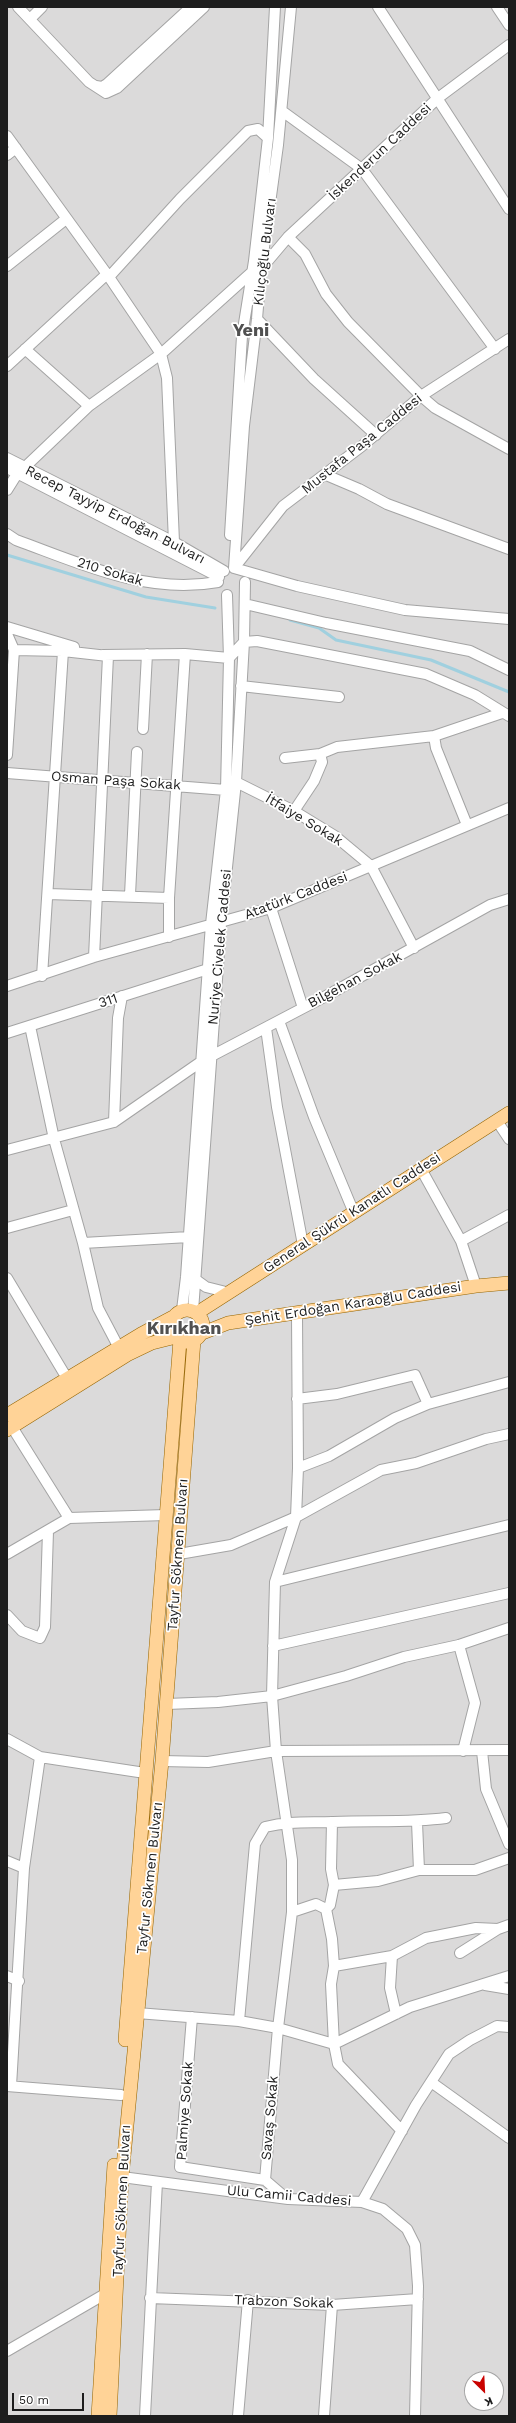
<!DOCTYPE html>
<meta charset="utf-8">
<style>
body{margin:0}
#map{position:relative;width:516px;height:2423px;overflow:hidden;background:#efeae2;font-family:"Work Sans",sans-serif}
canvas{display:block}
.frame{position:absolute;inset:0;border:8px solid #1d1d1d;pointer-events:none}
.north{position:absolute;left:464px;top:2371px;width:40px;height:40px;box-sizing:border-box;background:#fff;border:1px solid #a5a5a5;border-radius:50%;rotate:156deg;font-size:11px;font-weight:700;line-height:16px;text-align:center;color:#1d1d1d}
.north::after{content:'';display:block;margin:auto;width:14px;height:18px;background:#ca0200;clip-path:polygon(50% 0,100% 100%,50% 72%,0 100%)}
.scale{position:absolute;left:12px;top:2393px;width:72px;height:18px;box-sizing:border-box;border:2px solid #1d1d1d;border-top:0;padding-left:5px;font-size:12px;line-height:14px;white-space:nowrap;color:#1d1d1d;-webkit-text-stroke:3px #fff;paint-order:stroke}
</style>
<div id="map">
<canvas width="516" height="2423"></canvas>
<div class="frame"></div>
<div class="north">K</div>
<div class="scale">50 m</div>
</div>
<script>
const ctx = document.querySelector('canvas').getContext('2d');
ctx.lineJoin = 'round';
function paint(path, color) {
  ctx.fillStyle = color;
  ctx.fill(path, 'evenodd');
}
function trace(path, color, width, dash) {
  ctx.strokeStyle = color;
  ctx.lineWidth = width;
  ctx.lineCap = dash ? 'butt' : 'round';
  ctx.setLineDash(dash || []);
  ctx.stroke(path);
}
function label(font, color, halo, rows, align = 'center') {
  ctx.font = font + ' "Work Sans",sans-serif';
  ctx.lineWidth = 3.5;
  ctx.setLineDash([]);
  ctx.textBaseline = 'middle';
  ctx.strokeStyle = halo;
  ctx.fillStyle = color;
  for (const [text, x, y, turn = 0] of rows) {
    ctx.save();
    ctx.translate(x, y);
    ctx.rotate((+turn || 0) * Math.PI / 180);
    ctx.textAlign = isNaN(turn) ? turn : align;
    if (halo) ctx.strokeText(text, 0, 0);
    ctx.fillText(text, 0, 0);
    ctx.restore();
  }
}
const residential = new Path2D(`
 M7,7H509V2416H7ZM472,2379H496V2403H472Z`);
const stream = new Path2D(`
 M7,555L146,597L215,608
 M290,620L319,628L336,640L431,660L509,692`);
const minor = new Path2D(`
 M18,7L89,82L106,93L117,88L204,7
 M378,7L509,209
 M497,7L509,25
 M30,19L42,7
 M96,86L102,87L107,84L191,7
 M282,111L362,169L495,349
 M7,136L109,277L161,354L167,378L174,542
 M7,155L16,148
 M288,237L305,254L326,294L348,322L421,396L435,408L509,449
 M7,266L66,219
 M109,277L180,199L248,131L258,129L268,138
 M257,319L314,379L376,435
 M25,349L89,406
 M7,366L107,274
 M7,458L174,542L224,571
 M7,468L219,577
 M24,468L89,406L161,354L252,272L261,269L288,237L438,98L509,45
 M326,475L359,489L387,504L509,549
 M7,490L17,474
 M7,534L16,540C82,564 146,595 218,582
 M230,535L242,336L254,261L268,138L275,7
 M234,568L244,426L257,319L261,269L278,145L291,7
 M234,568L283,506L362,446L421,396L509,339
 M234,568L297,586L405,610L509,619
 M245,604L326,623L470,651L509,670
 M7,627L74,647
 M7,634L14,650L7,755
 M14,650L63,651L108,656L94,957
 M103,655L185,654L229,658
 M229,658L244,642L257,641L426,674L475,695L509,716
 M241,686L339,697
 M143,729L147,654
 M434,736L436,748L467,825
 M285,758L320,754L337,747L434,736L502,713
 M7,773L226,790L236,782L294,811L335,836L371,866L414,948
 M294,811L314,781L322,762L320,754
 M48,894L169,898
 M130,895L137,752
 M271,908L303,1008
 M169,937V898L185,654
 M42,976L63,651
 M7,986L94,957L271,908L509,808
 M279,1021L314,1117L354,1213
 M30,1026L54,1139L83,1243L98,1308L119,1348
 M266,1028L277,1107L303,1245
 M7,1033L208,969
 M497,1121L509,1139
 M114,1122L118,1018L122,996
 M7,1150L114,1122L202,1061L326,996L490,905L509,899
 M421,1169L461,1241L476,1286
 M7,1228L73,1210
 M461,1241L509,1215
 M83,1243L189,1237
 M7,1278L68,1380
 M195,1279L206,1287L226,1292
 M182,1310L186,1277L211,924L226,790L229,658L227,595
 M193,1311L221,924L236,782L244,642L245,582
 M297,1399L337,1394L415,1375L428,1404
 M12,1427L69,1518L166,1515
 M298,1468L329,1456L395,1418L428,1404L509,1382
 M7,1554L69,1518
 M179,1554L231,1545L296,1517L381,1470L416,1463L486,1439L509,1434
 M275,1582L509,1525
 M7,1615L22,1631L40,1638L45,1627L48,1531
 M459,1645L475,1703L463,1751
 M273,1646L509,1593
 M167,1704L218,1702L272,1696L346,1676L404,1657L459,1645L509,1628
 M7,1739L40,1757L145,1773
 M482,1751L486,1789L509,1844
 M162,1761L208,1762L276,1751L509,1750
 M417,1822L419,1870
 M7,1861L24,1868
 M334,1885L378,1881L419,1870H475L509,1858
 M326,1909L332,1939L334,1966L331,1984L334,2044L338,2064L402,2131
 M326,1909L330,1905L334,1885L331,1869L332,1822
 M292,1912L316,1904L326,1909
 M460,1953L498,1929
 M392,1956L390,1988L396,2014
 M334,1966L392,1956L426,1938L476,1928L498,1929L509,1925
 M7,1976L19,1981
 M485,1985L509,1989
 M137,2013L239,2021L278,2028L334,2044L410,2007L509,1976
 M192,2017L180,2167L265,2180
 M239,2021L255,1844L265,1827C290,1821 308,1823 333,1822C371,1820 409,1823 446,1818
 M431,2082L509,2138
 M7,2086L121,2095
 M11,2086L24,1868L40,1757
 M122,2177L288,2199L362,2202L416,2105L449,2054L470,2040L497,2026L509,2027
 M286,2198L265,2180L278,2028L292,1912V1860L276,1751L272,1696L275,1582L296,1517L298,1468L297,1314
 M362,2202L383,2209L407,2229L415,2245L418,2286L415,2416
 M150,2298L332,2305L418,2299
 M7,2351L105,2294H111
 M145,2416L157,2182
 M238,2416L248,2300
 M324,2416L332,2305`);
const major = new Path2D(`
 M171 1326a16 16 0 1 1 32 0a16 16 0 1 1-32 0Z
 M197,1313L509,1113
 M200,1334L228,1323L476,1286L509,1283
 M7,1415L141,1334L173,1317
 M7,1430L127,1355L152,1343L176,1337
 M125,2040L180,1340
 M98,2416L114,2165
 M110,2416L122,2177L162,1761L194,1340`);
const streetNames = [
 ["İskenderun Caddesi",380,152,-43],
 ["Kılıçoğlu Bulvarı",265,252,-83],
 ["Mustafa Paşa Caddesi",362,444,-39],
 ["Recep Tayyip Erdoğan Bulvarı",115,515,27],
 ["210 Sokak",110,572,17],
 ["Osman Paşa Sokak",116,781,4],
 ["İtfaiye Sokak",304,820,31],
 ["Atatürk Caddesi",296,896,-21],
 ["Nuriye Civelek Caddesi",220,947,-85],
 ["Bilgehan Sokak",355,980,-28],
 ["311",108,1001,-18],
 ["General Şükrü Kanatlı Caddesi",352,1213,-33],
 ["Şehit Erdoğan Karaoğlu Caddesi",353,1304,-9],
 ["Tayfur Sökmen Bulvarı",178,1555,-86],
 ["Tayfur Sökmen Bulvarı",150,1878,-84],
 ["Palmiye Sokak",185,2111,-86],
 ["Savaş Sokak",270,2118,-85],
 ["Ulu Camii Caddesi",289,2196,5],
 ["Tayfur Sökmen Bulvarı",122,2201,-87],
 ["Trabzon Sokak",284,2302,2]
];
const districtNames = [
 ["Yeni",251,331],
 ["Kırıkhan",184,1329]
];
paint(residential, '#dbdada');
trace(stream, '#a0d0df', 3);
trace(minor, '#a4a4a4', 12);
trace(major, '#966500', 14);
trace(minor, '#fff', 10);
trace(major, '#ffd397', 13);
label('14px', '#1d1d1d', '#fff', streetNames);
label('bold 18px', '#505050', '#fff', districtNames);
</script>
